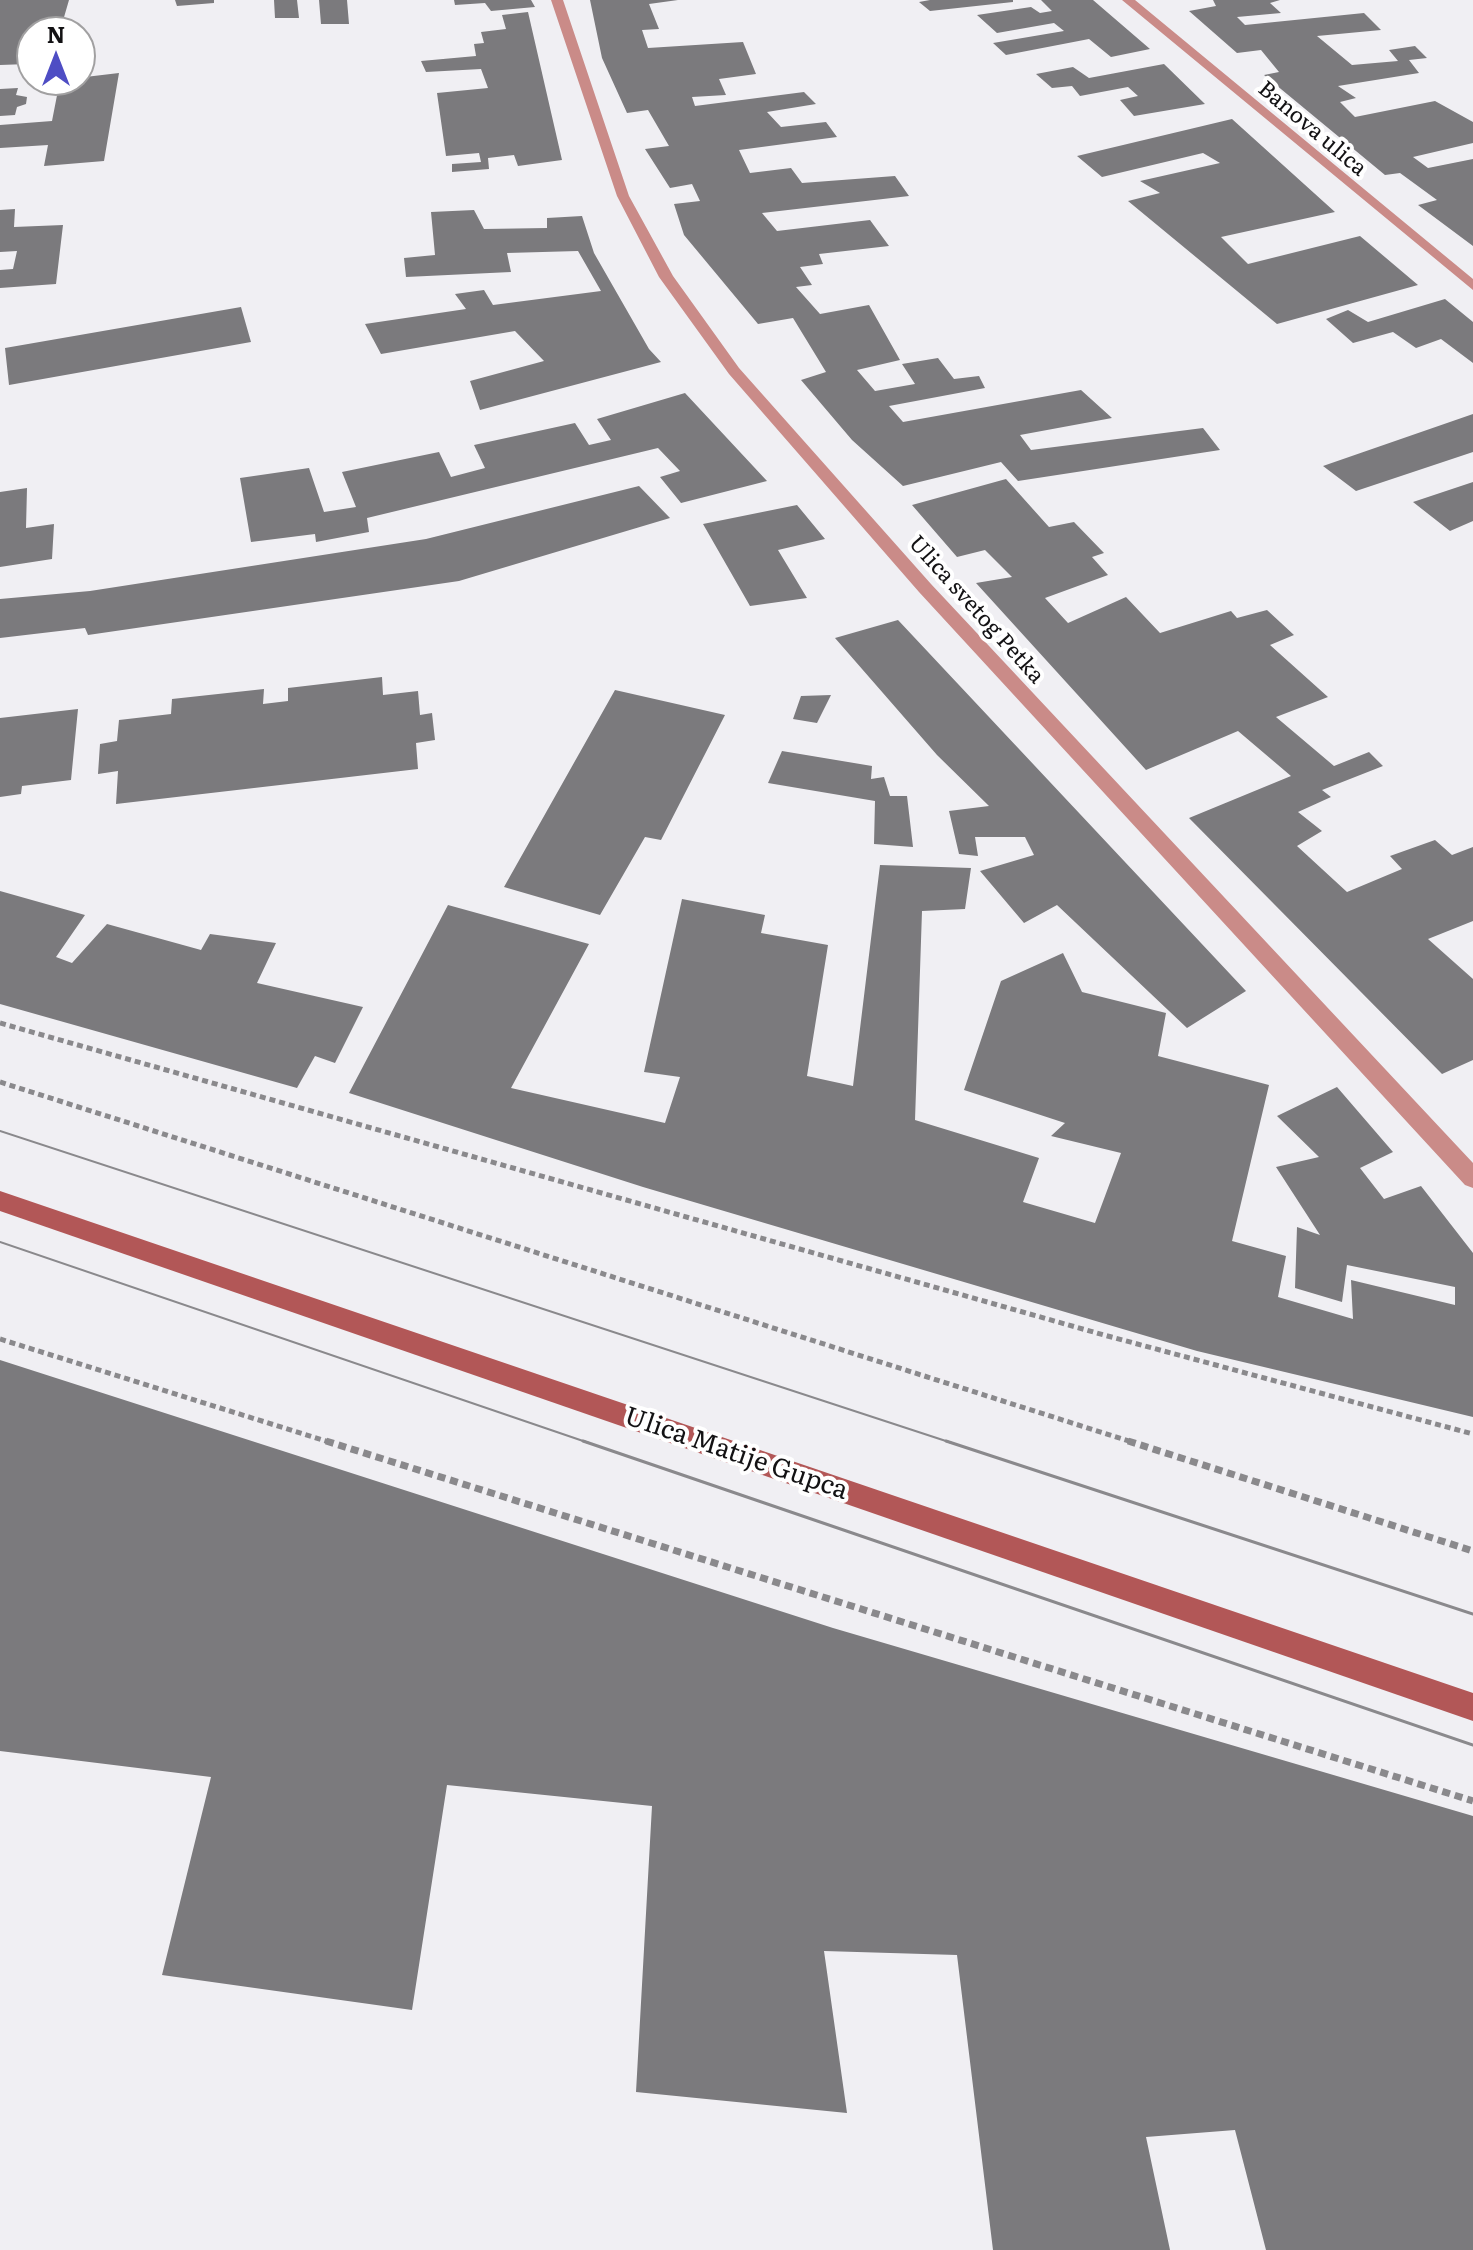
<!DOCTYPE html>
<style>
body{margin:0}
#map{position:relative;width:1473px;height:2250px;overflow:hidden;background:#f0eff3;font-family:Literata,serif}
canvas{display:block}
.north{position:absolute;left:16px;top:16px;width:80px;height:80px;box-sizing:border-box;background:#fff;border:2px solid #a1a0a1;border-radius:50%;rotate:0deg;font-size:22px;font-weight:700;line-height:32px;text-align:center;color:#131214}
.north::after{content:'';display:block;margin:auto;width:28px;height:36px;background:#4e4dc4;clip-path:polygon(50% 0,100% 100%,50% 72%,0 100%)}
</style>
<div id="map">
<canvas width="1473" height="2250"></canvas>
<div class="north">N</div>
</div>
<script>
const ctx = document.querySelector('canvas').getContext('2d');
ctx.lineJoin = 'round';
function paint(path, color) {
  ctx.fillStyle = color;
  ctx.fill(path, 'evenodd');
}
function trace(path, color, width, dash) {
  ctx.strokeStyle = color;
  ctx.lineWidth = width;
  ctx.lineCap = dash ? 'butt' : 'round';
  ctx.setLineDash(dash || []);
  ctx.stroke(path);
}
function label(font, color, halo, rows, align = 'center') {
  ctx.font = font + ' Literata,serif';
  ctx.lineWidth = 8;
  ctx.setLineDash([]);
  ctx.textBaseline = 'middle';
  ctx.strokeStyle = halo;
  ctx.fillStyle = color;
  for (const [text, x, y, turn = 0] of rows) {
    ctx.save();
    ctx.translate(x, y);
    ctx.rotate((+turn || 0) * Math.PI / 180);
    ctx.textAlign = isNaN(turn) ? turn : align;
    if (halo) ctx.strokeText(text, 0, 0);
    ctx.fillText(text, 0, 0);
    ctx.restore();
  }
}
const building = new Path2D(`
 M0,0H69L60,31L32,32L28,64L0,65Z
 M175,0H214V3L177,6Z
 M274,0H297L299,18H275Z
 M319,0H347L349,24H321Z
 M454,0H531L535,7L491,11L485,3L455,5Z
 M590,0H678L649,4L659,29L642,30L648,48L743,42L756,74L719,79L726,95L692,97L695,106L804,92L816,104L767,112L781,127L826,122L837,137L739,150L750,173L791,168L802,183L895,176L909,196L762,213L777,231L870,220L889,246L819,254L823,264L800,267L812,285L796,287L820,314L869,305L900,360L857,370L875,391L915,384L902,364L938,358L954,379L979,376L985,388L889,406L903,422L1081,390L1112,418L1020,435L1031,450L1203,428L1220,450L1018,481L1001,462L903,486L852,440L801,380L826,372L793,318L758,324L684,235L674,204L700,201L692,184L670,188L645,149L669,146L648,110L627,113L602,58Z
 M930,0H1013V2L930,11L919,2Z
 M1041,0H1093L1150,49L1111,57L1089,39L1006,55L993,43L1064,31L1054,23L997,33L977,15L1031,7L1040,13L1052,11Z
 M1213,0H1280L1270,3L1281,13L1237,17L1245,25L1364,13L1381,30L1317,36L1352,65L1398,61L1389,50L1415,46L1427,58L1409,60L1419,73L1338,86L1356,98L1340,102L1355,117L1435,101L1473,122V143L1413,157L1428,168L1473,159V246L1418,205L1437,200L1400,173L1385,175L1264,75L1279,72L1261,50L1237,53L1189,11L1216,6Z
 M528,12L562,160L518,166L514,155L488,158L489,169L452,172V164L481,162L479,153L446,156L437,93L488,88L481,69L426,72L421,61L476,56L474,44L484,43L481,32L506,29L502,15Z
 M1164,64L1205,104L1134,116L1120,100L1138,96L1128,87L1080,96L1072,86L1052,88L1036,74L1073,67L1089,78Z
 M119,73L104,161L44,166L48,145L0,148V125L52,121L60,80Z
 M18,88L16,95L27,97L26,104L17,107L15,115L0,116V89Z
 M1232,119L1335,212L1221,237L1248,264L1360,236L1418,285L1277,324L1128,201L1160,193L1140,181L1220,163L1203,153L1102,177L1077,156Z
 M15,209L14,227L63,225L56,284L0,288V270L13,269L17,251L0,252V210Z
 M474,210L484,229L547,228V218L582,216L594,253L649,349L661,362L480,410L470,381L544,361L515,331L381,354L365,324L466,309L455,294L484,290L493,305L601,291L578,251L507,253L511,272L406,277L404,258L435,255L431,212Z
 M1445,299L1473,322V363L1441,339L1416,348L1393,332L1353,343L1326,319L1348,310L1368,322Z
 M241,307L251,342L9,385L5,348Z
 M685,393L767,481L681,503L660,477L680,471L658,448L367,518L369,532L316,542L315,534L251,542L240,478L309,468L324,512L356,507L342,472L439,452L451,477L485,468L474,445L575,423L589,445L611,440L597,419Z
 M1473,414V452L1356,491L1323,466Z
 M1006,479L1049,527L1074,522L1104,553L1092,557L1108,575L1045,598L1068,623L1126,597L1160,633L1231,611L1237,618L1267,610L1294,635L1270,645L1328,697L1276,717L1334,766L1369,752L1383,766L1322,790L1331,797L1298,812L1322,831L1297,846L1347,892L1402,869L1390,856L1435,840L1452,855L1473,847V921L1428,939L1473,979V1060L1442,1074L1189,818L1291,776L1238,731L1146,770L976,583L1012,577L985,550L957,557L912,505Z
 M1473,482V521L1450,531L1413,502Z
 M639,486L670,518L459,581L88,635L85,628L0,638V599L90,591L426,539Z
 M27,488L26,528L54,524L52,559L0,567V492Z
 M797,505L825,539L778,550L807,598L750,606L703,524Z
 M898,620L1246,991L1187,1028L1057,905L1024,923L980,871L1034,855L1025,837H975L978,856L959,854L949,811L989,806L937,755L835,638Z
 M382,677L383,695L418,691L420,715L432,713L435,740L416,743L418,769L116,804L118,771L98,774L100,744L117,741L119,720L171,714L172,699L264,689L263,704L288,701V688Z
 M615,690L725,715L661,840L645,837L600,915L504,887Z
 M831,695L817,723L793,719L801,696Z
 M78,709L71,780L22,786L21,794L0,797V718Z
 M782,751L872,766L871,779L884,777L890,796H907L913,847L874,844L875,801L768,783Z
 M880,865L971,868L965,909L922,911L915,1120L1039,1158L1023,1202L1095,1223L1121,1153L1051,1136L1065,1123L964,1090L1001,981L1063,953L1082,992L1166,1013L1158,1056L1269,1085L1232,1241L1286,1256L1278,1297L1353,1319L1351,1280L1455,1305V1287L1347,1265L1342,1302L1295,1288L1297,1227L1320,1235L1276,1167L1319,1157L1277,1116L1337,1087L1393,1152L1360,1168L1384,1199L1421,1186L1473,1253V1417L1197,1351L643,1187L349,1093L448,905L589,944L511,1088L665,1123L680,1077L644,1072L682,899L765,915L761,933L828,945L807,1076L853,1086Z
 M0,891L85,915L56,957L72,963L107,924L201,950L210,934L276,943L257,983L363,1007L335,1063L315,1056L297,1088L0,1004Z
 M0,1360L833,1628L1473,1816V2250H1266L1235,2130L1146,2137L1170,2250H993L957,1955L824,1951L847,2113L636,2092L652,1806L447,1785L412,2010L162,1975L211,1777L0,1751Z`);
const pathFar1 = new Path2D(`
 M0,1023L1104,1335L1473,1434
 M0,1082L1135,1443
 M0,1339L332,1443`);
const path = new Path2D(`
 M326,1441L1473,1801
 M1128,1441L1473,1551`);
const minor = new Path2D(`
 M551,0H563L629,196L673,276L739,368L931,584L1473,1163V1188L1465,1185L919,592L729,374L659,277L617,196Z
 M1122,0H1135L1473,279V290Z`);
const secondary = new Path2D(`
 M0,1191L1473,1693V1721L0,1211Z`);
const tramFar1 = new Path2D(`
 M0,1131L952,1443
 M0,1242L589,1443`);
const tram = new Path2D(`
 M583,1441L1473,1745
 M946,1441L1473,1614`);
const farStreetnames = [
 ["Banova ulica",1312,129,40],
 ["Ulica svetog Petka",976,610,48]
];
const streetNames = [
 ["Ulica Matije Gupca",736,1454,19]
];
paint(building, '#7b7a7d');
trace(pathFar1, '#8a898c', 5, [6, 4]);
trace(path, '#8a898c', 7, [8, 5]);
paint(minor, '#ca8b88');
paint(secondary, '#b25757');
trace(tramFar1, '#8a898c', 2);
trace(tram, '#8a898c', 3);
label('22px', '#131214', '#fff', farStreetnames);
label('26px', '#131214', '#fff', streetNames);
</script>
